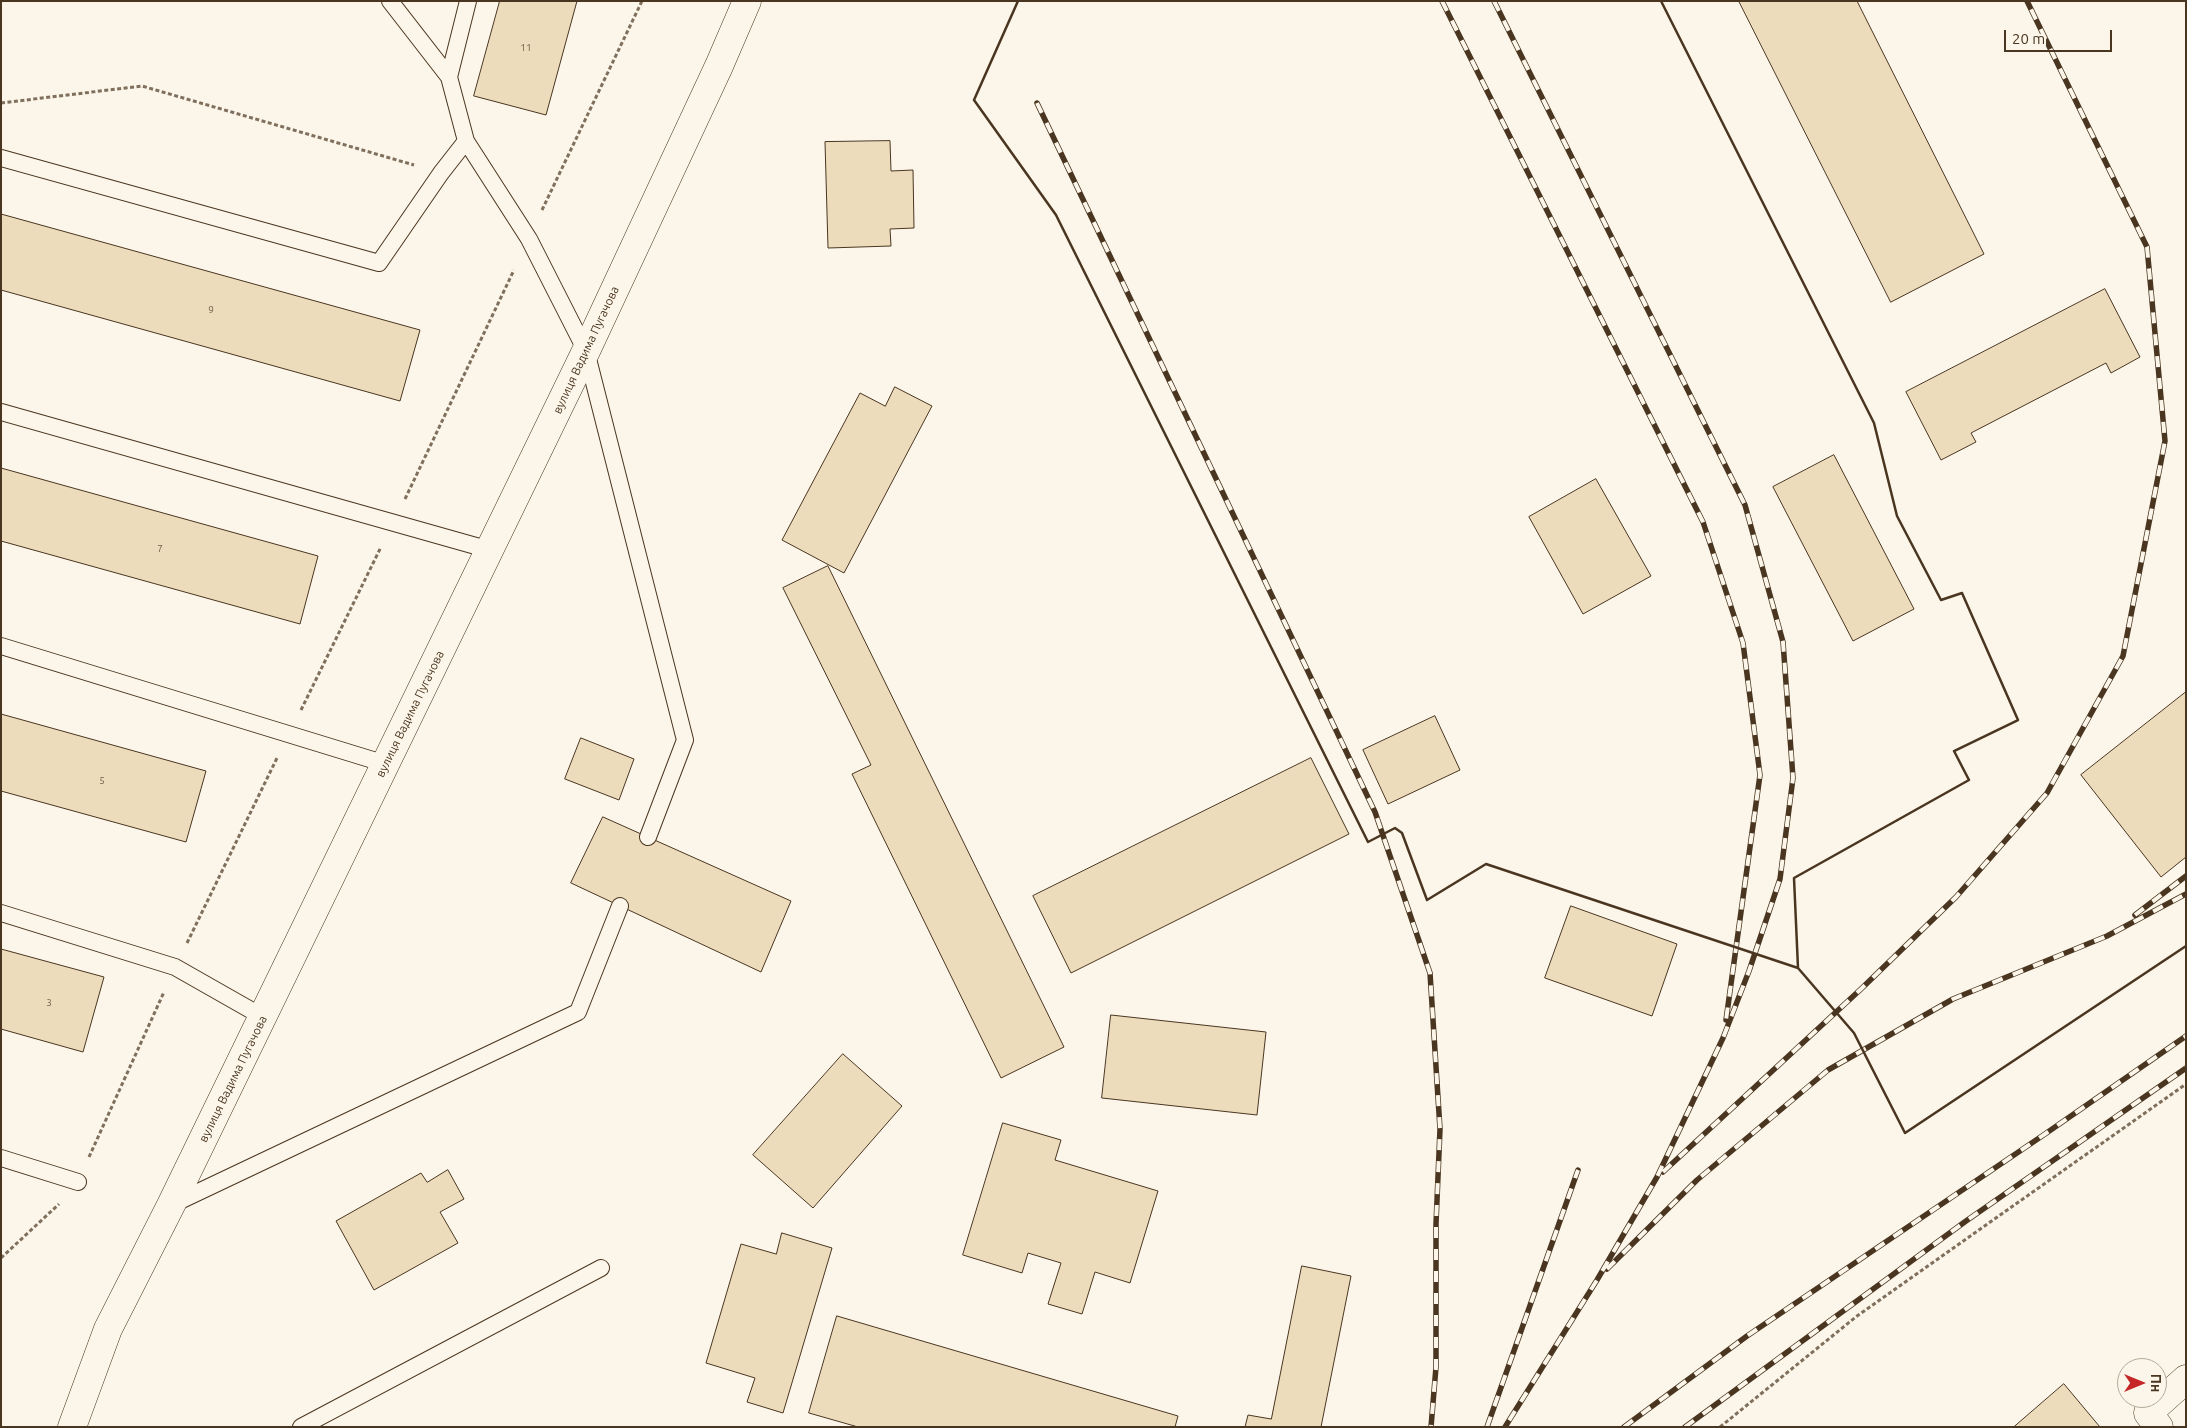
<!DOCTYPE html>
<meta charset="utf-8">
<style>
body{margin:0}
#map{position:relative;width:2187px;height:1428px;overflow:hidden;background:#fbf6e9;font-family:Ubuntu,sans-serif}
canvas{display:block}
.frame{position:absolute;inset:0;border:2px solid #4a3520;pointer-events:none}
.north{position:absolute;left:2117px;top:1358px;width:50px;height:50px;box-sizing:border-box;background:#fbf6e9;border:1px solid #b4a999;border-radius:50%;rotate:90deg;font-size:14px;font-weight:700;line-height:20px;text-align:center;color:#4a3520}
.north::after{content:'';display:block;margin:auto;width:18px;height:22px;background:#c62828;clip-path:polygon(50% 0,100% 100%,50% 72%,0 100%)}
.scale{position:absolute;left:2004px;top:30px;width:108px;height:22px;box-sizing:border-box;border:2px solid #4a3520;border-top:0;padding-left:6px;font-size:15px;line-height:18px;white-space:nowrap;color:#4a3520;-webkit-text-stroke:4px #fbf6e9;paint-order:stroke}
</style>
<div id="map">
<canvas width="2187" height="1428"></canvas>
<div class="frame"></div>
<div class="north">Пн</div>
<div class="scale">20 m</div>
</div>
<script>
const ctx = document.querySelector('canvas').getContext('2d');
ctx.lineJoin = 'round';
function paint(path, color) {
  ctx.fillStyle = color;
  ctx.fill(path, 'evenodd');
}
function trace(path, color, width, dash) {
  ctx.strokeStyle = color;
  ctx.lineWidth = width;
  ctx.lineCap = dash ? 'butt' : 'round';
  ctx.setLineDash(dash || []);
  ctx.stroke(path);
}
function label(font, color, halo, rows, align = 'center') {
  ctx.font = font + ' Ubuntu,sans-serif';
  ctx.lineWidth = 4;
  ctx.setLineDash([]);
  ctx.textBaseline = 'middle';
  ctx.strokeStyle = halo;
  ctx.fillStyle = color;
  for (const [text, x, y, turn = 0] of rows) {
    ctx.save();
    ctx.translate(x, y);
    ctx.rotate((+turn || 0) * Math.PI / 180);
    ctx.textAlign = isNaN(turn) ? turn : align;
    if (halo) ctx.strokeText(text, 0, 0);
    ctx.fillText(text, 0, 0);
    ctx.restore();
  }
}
const building = new Path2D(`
 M500,1H577L546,115L474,96Z
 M1739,1H1857L1984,254L1891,302Z
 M890,141L891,171L913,170L914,228L890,229L891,246L828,248L825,142Z
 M1,214L420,330L400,401L1,290Z
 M2105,289L2140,357L2111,373L2106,363L1971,433L1976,442L1941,460L1906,392Z
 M895,387L932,406L844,573L782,540L860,393L885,406Z
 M1834,455L1914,609L1853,641L1773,487Z
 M1,468L318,556L300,624L1,541Z
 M1596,479L1651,576L1583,614L1529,517Z
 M828,566L1064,1047L1001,1078L852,774L871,765L783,588Z
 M2186,692V857L2161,877L2081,775Z
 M1,714L206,771L186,842L1,791Z
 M1435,716L1460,770L1388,804L1363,750Z
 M581,738L634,759L619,800L565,779Z
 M1311,758L1349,834L1071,973L1033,896Z
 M603,817L791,901L761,972L571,883Z
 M1571,906L1677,944L1652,1016L1545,978Z
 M1,949L104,977L83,1052L1,1029Z
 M1111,1015L1266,1032L1257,1115L1102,1098Z
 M843,1054L902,1106L813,1208L753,1155Z
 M1003,1123L1061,1140L1055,1160L1158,1191L1130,1283L1095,1272L1082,1314L1048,1304L1061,1263L1028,1253L1022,1273L963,1255Z
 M448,1170L464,1199L440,1212L458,1243L374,1290L336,1221L421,1173L427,1182Z
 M782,1233L832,1248L783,1413L747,1402L755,1378L706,1363L741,1244L776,1254Z
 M1302,1266L1351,1276L1321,1427H1245L1248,1415L1271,1419Z
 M837,1316L1178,1416L1175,1427H858L809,1413Z
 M2064,1384L2100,1427H2014Z`);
const path = new Path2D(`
 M1,103L142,86L414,165
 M542,210L642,1
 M405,499L514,270
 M301,710L381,547
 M187,943L277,758
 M89,1157L164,992
 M1,1258L59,1204
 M1720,1427L1857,1316L2186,1084`);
const lane = new Path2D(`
 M390,1L449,77L466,141L529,239L586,351L685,740L648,837
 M449,77L468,1
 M1,158L379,263L441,173L466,141
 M1,412L490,550
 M1,646L386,764
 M1,913L175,967L263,1017
 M1,1158L78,1182
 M171,1205L578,1012L620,906
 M301,1427L601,1268`);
const street = new Path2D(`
 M2159,1427L2148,1413L2186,1379`);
const primary = new Path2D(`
 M72,1427L108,1329L171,1205L586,351L719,66L747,1`);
const rail = new Path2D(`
 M1442,1L1703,522L1743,643L1760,775L1726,1020
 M1494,1L1745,505L1783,642L1793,778L1780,879L1749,971L1723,1038L1657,1177L1597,1280L1505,1427
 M1037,103L1375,812L1430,973L1440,1129L1436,1224V1367L1431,1427
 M2135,915L2186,876
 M1663,1172L1861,989L1956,897L2047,793L2123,656L2165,441L2147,247L2027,1
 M1607,1269L1697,1180L1828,1070L1953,999L2107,936L2186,894
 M1487,1427L1578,1170
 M1624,1427L1747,1336L2045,1134L2186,1036
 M1685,1427L1966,1221L2186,1068`);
const wall = new Path2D(`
 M1018,1L974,100L1056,215L1368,842L1395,828L1402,833L1427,900L1486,864L1798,968L1854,1033L1905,1133L2186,946
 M1661,1L1874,423L1897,516L1941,600L1962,593L2018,720L1954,751L1969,780L1794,878L1798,968`);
const numberNames = [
 ["11",526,48],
 ["9",211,310],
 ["7",160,549],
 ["5",102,781],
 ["3",49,1003]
];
const streetNames = [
 ["вулиця Вадима Пугачова",586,350,-65],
 ["вулиця Вадима Пугачова",410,714,-64],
 ["вулиця Вадима Пугачова",233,1079,-64]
];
paint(building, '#ecdcbc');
trace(building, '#4a3520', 1);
trace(lane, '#4a3520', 18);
trace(street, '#4a3520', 29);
trace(primary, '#4a3520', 29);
trace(path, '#7f6f5c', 3, [4, 2.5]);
trace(lane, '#fbf6e9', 16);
trace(street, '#fbf6e9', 28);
trace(primary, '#fbf6e9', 28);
trace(rail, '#4a3520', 5.5);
trace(rail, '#fbf6e9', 4, [11]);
trace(wall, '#4a3520', 2.5);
label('10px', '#725f47', null, numberNames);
label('12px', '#4a3520', '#fbf6e9', streetNames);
</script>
